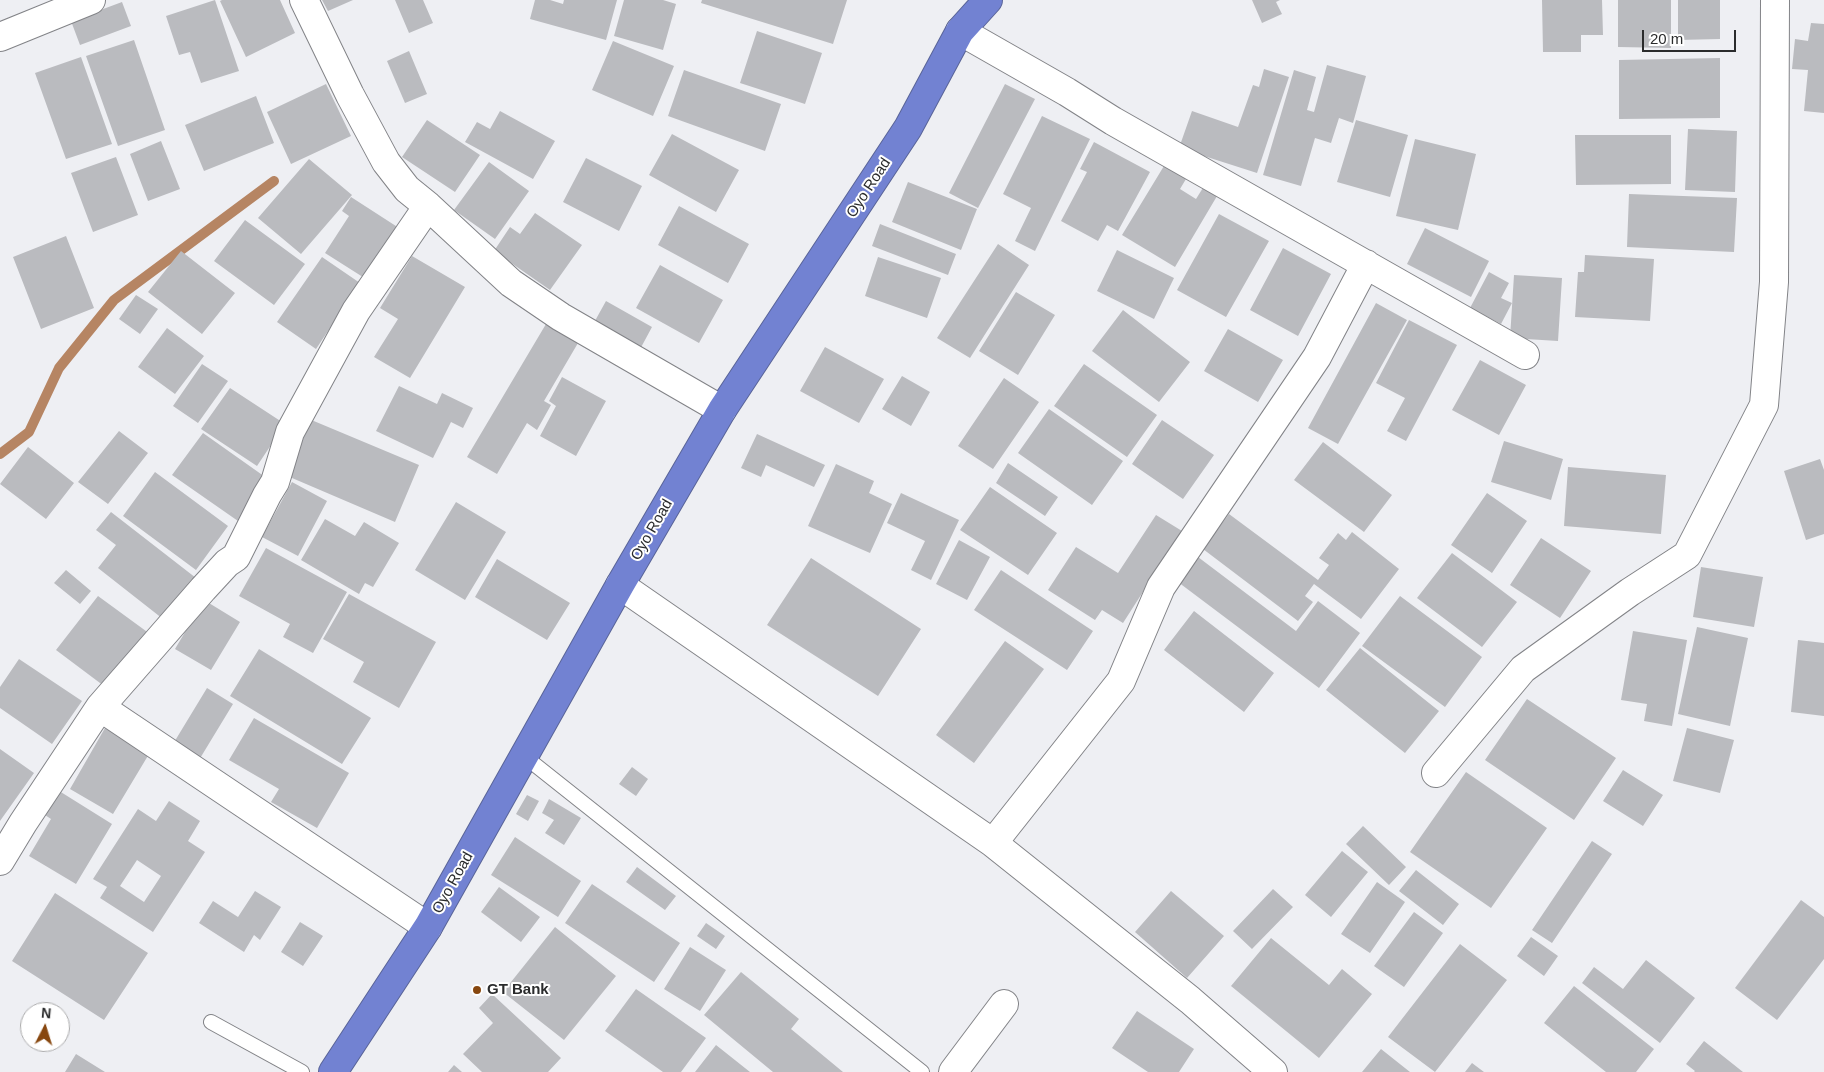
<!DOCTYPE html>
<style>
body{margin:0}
#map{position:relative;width:1824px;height:1072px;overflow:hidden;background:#eeeff3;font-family:Arial,sans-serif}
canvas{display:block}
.north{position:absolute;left:20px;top:1002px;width:50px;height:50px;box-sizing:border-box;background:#fff;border:1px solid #aaaaab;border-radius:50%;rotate:5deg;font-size:14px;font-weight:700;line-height:20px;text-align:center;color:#2a2b2c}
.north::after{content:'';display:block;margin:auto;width:18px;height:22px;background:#87470f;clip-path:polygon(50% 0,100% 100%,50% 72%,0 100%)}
.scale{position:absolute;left:1642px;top:30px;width:94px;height:22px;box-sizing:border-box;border:2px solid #2a2b2c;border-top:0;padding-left:6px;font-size:15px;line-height:18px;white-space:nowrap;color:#2a2b2c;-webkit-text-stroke:4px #fff;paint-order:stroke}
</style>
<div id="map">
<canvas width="1824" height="1072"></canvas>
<div class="north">N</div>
<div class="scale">20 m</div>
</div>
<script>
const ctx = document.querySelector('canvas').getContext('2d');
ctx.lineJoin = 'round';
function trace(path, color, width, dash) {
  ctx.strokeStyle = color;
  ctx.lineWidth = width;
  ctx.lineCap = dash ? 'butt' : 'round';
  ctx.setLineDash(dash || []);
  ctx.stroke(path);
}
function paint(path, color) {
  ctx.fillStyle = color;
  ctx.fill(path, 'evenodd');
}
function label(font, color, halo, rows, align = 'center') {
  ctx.font = font + ' Arial,sans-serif';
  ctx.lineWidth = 4;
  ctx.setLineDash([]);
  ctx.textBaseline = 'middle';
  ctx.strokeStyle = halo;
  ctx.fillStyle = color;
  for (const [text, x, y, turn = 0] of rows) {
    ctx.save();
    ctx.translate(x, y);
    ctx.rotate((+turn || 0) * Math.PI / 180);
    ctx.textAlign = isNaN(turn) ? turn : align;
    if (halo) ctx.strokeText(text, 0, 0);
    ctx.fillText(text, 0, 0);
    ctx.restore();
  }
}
const stream = new Path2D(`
 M0,454L29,432L59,368L114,300L274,181`);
const building = new Path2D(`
 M215,0L239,71L201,83L190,52L179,55L166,16Z
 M222,0H280L295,33L246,57L220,1Z
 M322,0H353L328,11Z
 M395,0H423L433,23L409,33Z
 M535,0H550L563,4L564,0H617L606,40L530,19Z
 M624,0H663L676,4L663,50L614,36Z
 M702,0H847L833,44L701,3Z
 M1252,0H1280L1276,2L1282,14L1262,23Z
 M1542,0H1602L1603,35H1581V52H1543Z
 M1618,0H1671V48L1618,47Z
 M1678,0H1720V39L1678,40Z
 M122,2L131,26L80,45L71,21Z
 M1811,23L1824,24V113L1804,111L1808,70L1792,69L1795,39L1808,41Z
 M757,31L822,53L805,104L740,83Z
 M134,40L165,130L118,146L86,56Z
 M613,41L674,66L653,116L592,90Z
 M409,51L427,94L405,103L387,61Z
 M81,57L112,144L66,159L35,73Z
 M1720,58V118L1619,119V60Z
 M1327,65L1366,76L1353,123L1339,118L1331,143L1315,138L1301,186L1263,175L1294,70L1316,77L1307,110L1314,112Z
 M1264,69L1289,77L1257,173L1179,148L1192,111L1238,127L1253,85L1259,87Z
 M684,70L781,104L765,151L668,116Z
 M326,84L351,136L291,164L267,112Z
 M1005,84L1035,99L978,208L949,193Z
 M256,96L274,143L204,171L185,125Z
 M500,111L555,141L533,179L465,142L477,122L490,129Z
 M1042,116L1090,139L1035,251L1015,241L1031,208L1003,194Z
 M427,120L480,155L455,192L402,157Z
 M1356,120L1408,135L1390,197L1337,182Z
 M1688,129L1737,131L1735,192L1685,190Z
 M672,134L739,170L716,212L649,175Z
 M1575,135H1671V184L1576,185Z
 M1415,139L1476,154L1458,230L1396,216Z
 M161,141L180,189L148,201L130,154Z
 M1094,142L1150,172L1118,231L1107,225L1098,241L1061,221L1087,172L1080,169Z
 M116,157L138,215L93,232L71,173Z
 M586,158L642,186L619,231L563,202Z
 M309,159L352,195L301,254L258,218Z
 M1167,161L1189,174L1180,189L1196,199L1206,183L1220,191L1175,267L1122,235Z
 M489,162L529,191L495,239L454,210Z
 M908,182L977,209L961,250L892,222Z
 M1629,194L1737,198L1734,252L1627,247Z
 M351,197L399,228L366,279L325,253L349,216L342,211Z
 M679,206L749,244L728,283L658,245Z
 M535,213L582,245L550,290L494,251L510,227L520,234Z
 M1219,214L1269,241L1226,317L1177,290Z
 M245,220L305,264L274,305L214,261Z
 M880,224L956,254L948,275L872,246Z
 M1425,228L1489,261L1471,297L1407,264Z
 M66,236L94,308L41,329L13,257Z
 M998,244L1029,265L970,358L937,338Z
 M1283,248L1331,274L1298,336L1250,310Z
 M1117,250L1174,278L1154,319L1097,291Z
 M181,251L235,293L202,334L148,292Z
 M1585,255L1654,259L1650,321L1575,317L1578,272H1584Z
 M412,256L465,287L410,378L374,357L398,319L380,308Z
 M322,257L360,283L316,349L277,322Z
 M878,257L941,278L927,318L865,296Z
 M660,265L723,300L699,343L636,308Z
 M1489,272L1509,283L1501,298L1512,303L1501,324L1470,308Z
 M1514,275L1562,278L1558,341L1510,338Z
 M1016,292L1055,315L1018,375L979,351Z
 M136,295L158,309L140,334L119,319Z
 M606,301L652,327L638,353L591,328Z
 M1376,303L1407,320L1338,444L1308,428Z
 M1123,310L1190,362L1159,402L1092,351Z
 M1409,320L1457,345L1406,441L1387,431L1405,398L1376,383Z
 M546,324L578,343L544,401L551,405L537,430L527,423L497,474L467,457Z
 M167,328L204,356L175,394L138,367Z
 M1228,329L1283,360L1258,402L1204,371Z
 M825,347L884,379L859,423L800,391Z
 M1480,360L1526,385L1499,435L1452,410Z
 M202,364L228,381L198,423L173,406Z
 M1084,364L1157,415L1127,457L1054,406Z
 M902,376L930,392L911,426L882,409Z
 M562,377L606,401L576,456L540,436L556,406L549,401Z
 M1004,378L1039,402L993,469L958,446Z
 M399,386L437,404L442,393L473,408L463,428L451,422L433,458L376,431Z
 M230,388L285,424L257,466L201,429Z
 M1049,409L1123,461L1092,505L1018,453Z
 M309,419L419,465L395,522L285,475Z
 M1162,420L1214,455L1183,499L1132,464Z
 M119,431L148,453L108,504L78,482Z
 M203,433L268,479L238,521L172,475Z
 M757,434L825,465L814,487L766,465L761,477L741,468Z
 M1504,441L1563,459L1551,500L1491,482Z
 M1323,442L1392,495L1364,532L1294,480Z
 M28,447L74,483L46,519L0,484Z
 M1820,459L1824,470V534L1806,540L1784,471Z
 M1008,463L1058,497L1045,516L996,483Z
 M836,464L874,481L869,493L892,504L870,553L808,526Z
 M1568,467L1666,475L1661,534L1564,526Z
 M155,472L228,526L196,570L123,516Z
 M292,482L327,501L298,556L262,537Z
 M990,487L1057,533L1028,575L960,530Z
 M901,493L959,520L931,580L911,570L925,541L887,523Z
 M1487,493L1527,521L1492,573L1451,545Z
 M456,502L506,532L465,600L415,570Z
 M111,512L196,578L163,619L98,568L116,545L96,530Z
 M1229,514L1318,580L1329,565L1319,558L1338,533L1346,540L1352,532L1399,569L1361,619L1314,584L1305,596L1313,602L1298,621L1203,549Z
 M1156,515L1182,531L1123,623L1102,610L1095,620L1048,590L1076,547L1118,573Z
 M325,519L355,536L364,522L399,543L373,587L365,583L359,594L301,560Z
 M1541,538L1591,571L1560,618L1510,585Z
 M959,540L990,557L967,600L936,584Z
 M266,548L347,592L313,653L283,637L290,624L239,596Z
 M1452,553L1517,602L1482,647L1417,598Z
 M1198,557L1296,631L1318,601L1360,633L1319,688L1178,582Z
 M811,558L921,629L878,696L767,625Z
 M497,559L570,603L547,640L475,597Z
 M1701,567L1763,577L1754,627L1693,617Z
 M66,570L91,591L80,604L54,583Z
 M1001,570L1093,631L1067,670L974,610Z
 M349,594L436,642L399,708L353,682L364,662L323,639Z
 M98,596L150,634L108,689L56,650Z
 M1400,596L1482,657L1445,707L1362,646Z
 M204,600L240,622L211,670L175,649Z
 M1194,611L1274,673L1244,712L1164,650Z
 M1697,627L1748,638L1730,726L1678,714Z
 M1633,631L1687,640L1672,726L1644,721L1647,704L1621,700Z
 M1798,640L1824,643V716L1791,712Z
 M1005,641L1044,669L974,763L936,735Z
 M1360,648L1439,711L1405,753L1326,690Z
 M259,649L371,718L342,764L230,696Z
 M19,659L82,701L52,744L0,708V687Z
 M207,688L233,704L199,760L173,744Z
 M1527,699L1616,758L1574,820L1485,760Z
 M254,718L349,773L317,828L271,802L279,789L229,760Z
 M105,728L149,754L113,814L70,789Z
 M1687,728L1734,740L1720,793L1673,781Z
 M0,749L34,773L0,821Z
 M632,767L648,779L636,796L619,784Z
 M1623,770L1663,795L1643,826L1603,801Z
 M1466,772L1547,828L1491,908L1410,852Z
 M56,789L112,824L76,884L29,856L51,819L42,813Z
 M527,795L539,801L528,821L516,814Z
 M549,799L581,818L564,845L545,833L554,820L542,813Z
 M169,801L200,821L188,841L205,852L153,932L100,898L107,887L93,879L138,809L156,821ZM137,860L161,876L144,902L120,886Z
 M1363,826L1406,867L1389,885L1346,844Z
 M515,837L581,881L558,917L491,875Z
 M1592,841L1612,854L1552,943L1532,930Z
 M1342,851L1368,872L1331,917L1305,895Z
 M637,867L676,896L665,910L626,882Z
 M1416,870L1459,904L1443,925L1399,891Z
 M1377,882L1405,902L1370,953L1341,934Z
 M592,884L680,943L654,982L565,923Z
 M499,887L540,917L521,942L481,912Z
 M1273,889L1293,907L1252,949L1233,931Z
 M255,891L281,907L260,940L254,935L244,952L199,923L213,901L238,917Z
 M1171,891L1224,936L1187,978L1135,932Z
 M55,893L148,953L104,1020L12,961Z
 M1801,900L1824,917V959L1777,1020L1735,988Z
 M1414,912L1443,933L1404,987L1374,966Z
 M300,922L323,936L303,966L281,952Z
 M706,923L725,936L716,949L697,936Z
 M555,927L616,976L564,1040L503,992Z
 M1531,937L1558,956L1544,976L1517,956Z
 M1271,938L1329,985L1342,969L1372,994L1319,1058L1231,986Z
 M1460,944L1507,980L1435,1072L1388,1037Z
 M690,947L726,970L700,1011L664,989Z
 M1646,960L1695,998L1660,1043L1582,983L1594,967L1623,989Z
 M741,972L799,1019L791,1029L843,1072H773L704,1015Z
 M1574,986L1654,1049L1636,1072H1606L1544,1023Z
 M636,989L706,1038L681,1072H663L605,1031Z
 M492,994L561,1058L548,1072H482L463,1054L493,1023L479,1008Z
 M1137,1011L1194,1049L1179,1072H1148L1112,1048Z
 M1704,1041L1743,1072H1694L1695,1071L1686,1064Z
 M716,1045L750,1072H695Z
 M1381,1049L1410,1072H1362Z
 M76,1054L105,1072H65Z
 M1472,1063L1484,1072H1465Z
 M454,1065L462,1072H448Z`);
const lane = new Path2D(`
 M524,756L922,1072
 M211,1022L302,1072`);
const street = new Path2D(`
 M304,0L350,95L386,162L407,189L428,206L511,283L561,317L722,410
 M960,31L1067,92L1113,121L1525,355
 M0,37L91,0
 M620,585L993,843L1190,1000L1273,1072
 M100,707L428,927
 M1436,773L1523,669L1630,592L1687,555L1764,405L1774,282L1775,0
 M993,843L1121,681L1161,587L1317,357L1366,264
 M0,861L23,823L100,707L203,589L227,563L236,557L267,495L275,482L290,432L356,311L428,206
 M953,1072L1004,1004`);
const highway = new Path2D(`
 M333,1072L428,927L620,585L722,410L908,128L960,31L988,0`);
const markers = [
 [477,990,5,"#87470f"]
];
const streetNames = [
 ["Oyo Road",869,188,-57],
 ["Oyo Road",652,530,-60],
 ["Oyo Road",453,883,-61]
];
const poiNames = [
 ["GT Bank",487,990]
];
trace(stream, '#b68563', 10);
paint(building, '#babbbf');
trace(lane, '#828387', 16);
trace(street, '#828387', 30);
trace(highway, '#596498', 30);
trace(lane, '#fff', 14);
trace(street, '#fff', 28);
trace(highway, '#7282d2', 28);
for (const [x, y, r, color] of markers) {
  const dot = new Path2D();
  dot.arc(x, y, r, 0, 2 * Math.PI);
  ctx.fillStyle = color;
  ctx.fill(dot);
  trace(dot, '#fff', 2);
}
label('15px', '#2a2b2c', '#fff', streetNames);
label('bold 15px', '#2a2b2c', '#fff', poiNames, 'left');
</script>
